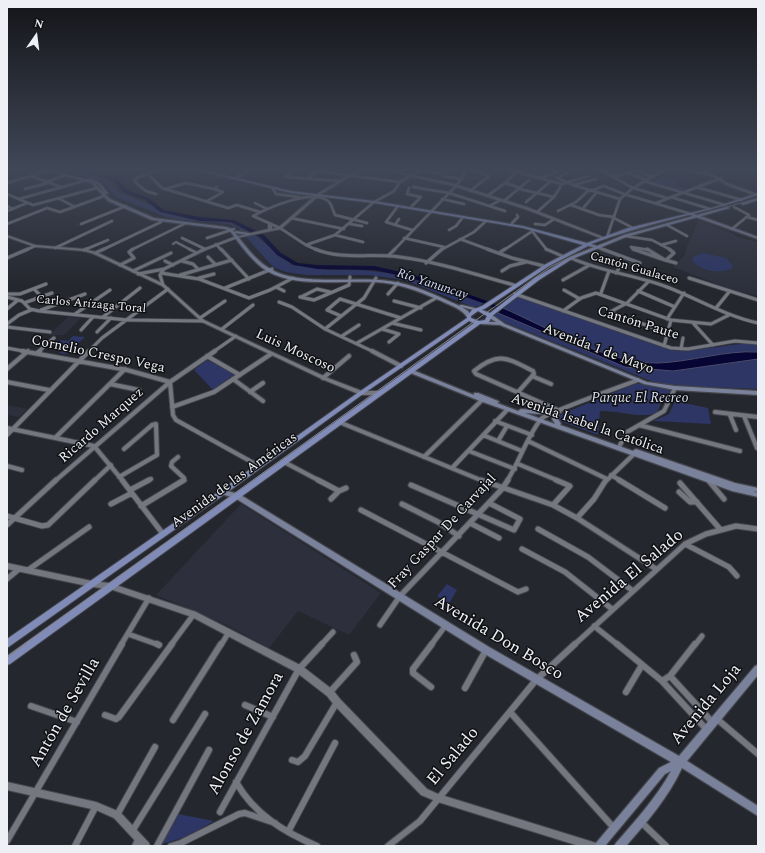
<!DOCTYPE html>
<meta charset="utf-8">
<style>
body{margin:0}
#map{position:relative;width:765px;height:853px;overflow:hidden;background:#25272e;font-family:Spectral,serif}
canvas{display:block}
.frame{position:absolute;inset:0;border:8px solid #eff0f5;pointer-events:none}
.north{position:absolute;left:16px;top:16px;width:40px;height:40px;-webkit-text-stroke:3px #0f1013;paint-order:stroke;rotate:14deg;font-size:11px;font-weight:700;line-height:16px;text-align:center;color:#eff0f5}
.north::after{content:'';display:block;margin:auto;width:14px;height:18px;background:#eff0f5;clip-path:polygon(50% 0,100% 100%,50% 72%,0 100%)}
</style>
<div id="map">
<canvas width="765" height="853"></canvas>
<div class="frame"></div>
<div class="north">N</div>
</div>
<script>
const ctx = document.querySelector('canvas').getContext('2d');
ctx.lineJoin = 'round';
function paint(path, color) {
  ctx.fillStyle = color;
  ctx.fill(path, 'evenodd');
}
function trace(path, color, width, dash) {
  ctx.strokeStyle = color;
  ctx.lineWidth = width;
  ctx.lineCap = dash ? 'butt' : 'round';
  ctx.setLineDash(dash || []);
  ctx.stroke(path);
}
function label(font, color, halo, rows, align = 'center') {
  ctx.font = font + ' Spectral,serif';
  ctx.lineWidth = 3;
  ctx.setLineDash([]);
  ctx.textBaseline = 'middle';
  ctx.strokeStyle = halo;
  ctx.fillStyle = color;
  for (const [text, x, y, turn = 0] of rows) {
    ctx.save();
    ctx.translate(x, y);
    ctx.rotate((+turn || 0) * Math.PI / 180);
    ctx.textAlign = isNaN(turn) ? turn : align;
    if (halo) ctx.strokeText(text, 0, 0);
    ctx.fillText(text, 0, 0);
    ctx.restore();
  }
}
const built = new Path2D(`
 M699,220L733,234L737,237L758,242V296L730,289L673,267L685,255L687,246Z
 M68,317L81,318L64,335H49Z
 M7,405L27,409L19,417L7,415Z
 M241,504L381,593L349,635L298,611L269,648L227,625L156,595Z`);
const green = new Path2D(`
 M53,169H63L101,177L109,181L119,192L173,214L197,220L231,223L255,235L292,265L329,270H361L388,273L419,281L483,303L480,306L473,307L404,280L369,275H306L286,272L273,267L238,228L228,224L181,220L166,217L116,197L102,181Z
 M661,177L679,182L675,185L686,189L681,191L651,182Z
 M703,253L726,258L733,266L731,269C718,274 701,271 692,260L693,257Z
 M518,297L670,350C700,353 728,342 758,344V352C725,350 691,362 658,363C608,364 548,328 503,308Z
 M498,313L590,353L673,371L758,359V389L678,386L656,383L499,320L493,315Z
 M73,336L85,337L66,354L59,353L68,344L58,343L61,340L68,341Z
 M207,360L235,374L213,390L194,370Z
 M635,384H642L671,390L669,394L665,393L657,413C639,419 618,410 600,411L598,435L560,421L559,416L564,413Z
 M675,401L708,408L711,424L653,421L669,414Z
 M447,584L457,590L449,604L437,596Z
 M178,814L214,821L186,837L162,844Z`);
const water = new Path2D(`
 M503,308C549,328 608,364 658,363C691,362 725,350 758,352V359L673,371L625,367L498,313Z`);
const river = new Path2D(`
 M69,169H76L117,178L127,190L149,198L164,210L200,217L234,220L264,235L281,253L298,263L318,265L374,266L414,275L490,302L513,315L512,316H508L486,304L412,278L374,270L318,269L294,265L277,255L260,237L231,222L200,221L160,212L145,200L123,192L113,180Z`);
const pedestrianFar1 = new Path2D(`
 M173,244L176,242L191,250`);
const pedestrian = new Path2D(`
 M189,249L197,253`);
const minorFar4 = new Path2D(`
 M159,169L148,174L162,188L228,208L237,205L260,212
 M301,169L400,182
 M442,169L445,171L447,169
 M469,169L489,176L470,191
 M505,169L562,184
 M599,169L633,188L667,198
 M630,169L653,177
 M682,169L712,175
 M421,170L442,174
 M628,173L646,180
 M148,174L138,177L134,181L146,191L156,194
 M31,176L61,187
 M286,176L295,169
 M444,176L462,179
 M286,177L339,181
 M613,177L635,171
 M236,178L250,170L248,169
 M539,178L557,172L550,169
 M557,178L573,185L620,199
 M557,178L569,172
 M307,179L320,169
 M644,181L725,205
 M47,182L65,175
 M7,183L50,170
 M505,183L521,188
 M573,185L596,179
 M217,187L214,189L223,192
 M413,187L449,193L505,211
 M696,187L742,200
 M409,188L407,194L421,197L412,206
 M25,189L48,183
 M165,189L186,183L214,189
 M273,189L276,194L299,197
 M520,189L554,197
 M590,191L604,186L624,194L691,214
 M7,194L33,205L97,188
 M487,196L505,183L519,169
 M671,197L710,209
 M58,198L75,207
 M19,199L91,179
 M442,199L464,204
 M207,201L223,192
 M376,201L394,191L400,182L423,169
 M504,201L529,180
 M526,202L551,181
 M255,203L267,209
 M656,203L721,178
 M491,205L501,200
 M571,205L599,215L614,217
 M7,206L13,209
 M398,206L386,222L412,230
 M584,207L597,192
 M7,211L27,203
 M558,211L576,202L589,190
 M537,212L554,197L562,184L588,176
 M747,217L758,220
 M291,218L344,229
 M614,218L633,228
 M512,223L518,217L517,215
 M7,224L47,208L60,212L104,196
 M81,224L126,206
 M350,224L362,226
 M535,224L545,225L554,219
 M395,225L399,219
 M667,225L687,236
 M732,229L749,215L734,207
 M449,230L456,226L463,217
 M532,231L547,250
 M335,235L363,242
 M625,236L652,240L671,250
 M607,237L620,199L633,188L666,169
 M182,238L205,249
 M207,238L234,229
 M404,238L444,247
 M460,239L490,250
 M216,244L221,250
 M306,245L335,235L374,202
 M661,245L676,241
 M597,247L605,250
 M55,248L112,221
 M26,250L35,246
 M84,250L108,240
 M102,250L161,222
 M131,250L186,223
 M203,250L237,237
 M317,250L306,245L280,228L253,216C268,208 313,188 328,201C332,204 333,211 335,215L367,223
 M394,250L455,187L463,177L466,169
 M441,250L474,232L486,221
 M504,250L534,230
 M635,250L631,247L649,250`);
const minorFar3 = new Path2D(`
 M221,249L249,279
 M315,249C341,260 373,253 400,257C439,262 477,275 514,285
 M487,249L512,258L544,266
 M546,249L562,256
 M602,249L640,263
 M633,249L665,260
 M647,249L665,260
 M84,250L87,249
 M95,253L104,249
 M499,253L505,249
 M388,256L395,249
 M208,257L215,264
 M7,258L28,249
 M571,258C602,272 636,275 667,287C698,299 726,316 758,323
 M600,259L621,265L616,273
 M665,260L676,263
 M666,260L674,253L669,249
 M165,261L173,265
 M182,261L193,264L198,269
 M426,263L442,249
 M120,265L134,258L129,252L133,249
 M133,271L171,253
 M163,271L160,275L163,285
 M502,271L510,266L526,262
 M161,273L199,279L249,298L270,290L293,278
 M138,274L164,269L205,249
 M180,275L232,260
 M199,278L214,274
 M689,278L758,300
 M563,280L588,266
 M276,287L284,291
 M225,288L272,269
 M34,289L42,297
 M564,290L580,299
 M638,291L675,307
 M601,293L609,271
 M7,294H20L46,284
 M388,294L398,283
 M515,294L671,348L688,349L735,341L758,343
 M7,297L22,301L30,309L39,311L127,320L203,321
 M300,297L314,300L349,285L350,277
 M301,297L317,289L330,292
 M394,301L421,308
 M279,302L292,307L325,329L374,352
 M24,303L52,293
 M716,308L729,292
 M7,309L18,300
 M41,310L85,294
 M563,311L581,298L596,293L671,320L711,324L729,315
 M610,312L668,333
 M610,312L627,303L649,281
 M75,314L110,290
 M341,316L327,310L340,299L401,318
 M103,317L140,288
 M200,318L225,301
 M667,319L684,293
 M392,323L421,330
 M693,323L713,345
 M7,324L19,315L31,310
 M7,327L50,332
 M222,329L253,305
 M325,329L364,298L376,278
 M382,329L399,334L389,342
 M81,330L93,317
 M97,332L111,318
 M342,336L359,325
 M357,343L436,298
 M664,346L671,320
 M7,348L28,352
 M681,349L683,338
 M38,352L54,338
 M88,352L102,338L168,289
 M213,352L236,336`);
const minorFar2 = new Path2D(`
 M22,351L127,370L170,382
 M372,351L401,366
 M37,353L40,351
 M207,356L240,375
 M7,369L28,351
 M532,376L551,384
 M323,378L349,356
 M233,379L263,401
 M7,382L49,390
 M170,382L173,415L176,420L259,466
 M110,384L139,390
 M250,392L263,383
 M518,392L534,374L533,371C507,358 499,351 474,371L476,374L560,411
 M172,407L214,392L271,354
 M715,412L758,417
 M730,415L736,430
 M744,416L757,448
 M495,421L532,435
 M339,422L483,481
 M639,425L740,451
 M7,428L94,446L123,481
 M7,435L89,351
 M483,435L522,451
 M56,437L125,369
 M498,441L507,426
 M528,441L607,479
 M620,445L627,432L664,411L675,388
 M469,451L515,469
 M178,457L172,462L171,466L184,478L182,481
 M424,457L482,400
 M284,462L320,481
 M518,464L559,481
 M7,466L22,470
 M452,468L507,410
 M611,475L621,481
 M119,477L157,455L156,424L152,425L124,449
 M55,481L170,382L215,351
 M94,481L111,465
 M147,481L151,479
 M507,481C520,461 526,438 541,419C546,413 625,385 638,380
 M606,481L634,454`);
const minorFar1 = new Path2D(`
 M122,480L163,534
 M318,480L339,491
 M481,480L553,505L577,518L656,569
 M619,480L665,508
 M709,481L724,499
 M680,483L720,529
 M411,485L514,530L520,519L489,503
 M130,490L149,480
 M679,492L690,502H697
 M331,499L339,491L346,488
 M111,504L132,493
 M402,504L438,522L459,536
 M553,505L570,486L556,480
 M141,506L184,480
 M361,510L518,592L526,589
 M7,516L42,526L48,525L95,480
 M577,518L594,499L606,480
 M470,523L499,538
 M7,525L56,480
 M538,529L588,557L633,591
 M685,544L729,567L737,576
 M522,549L565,572L612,609
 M28,570L89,527
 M7,579L19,569
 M380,625L400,596L502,489L508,480
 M594,626L618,645
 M128,634L159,645
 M121,645L149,598
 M171,645L194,614
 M221,645L229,632
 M321,645L333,632
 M431,645L446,625
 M574,645L685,544L706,534L736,526L758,529
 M695,645L702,636`);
const minor = new Path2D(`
 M157,644L159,645
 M617,644L662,681L707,730
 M670,676L713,723
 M662,681L670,676L695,644
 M431,687L413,673V669L432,644
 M465,688L486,650
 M330,692L357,662L354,655
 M626,692L642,665
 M245,705L273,717
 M31,706L77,722
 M510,712L614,828
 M105,715L116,719L119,717L172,644
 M717,719L758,754
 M173,720L221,644
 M292,760L298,762L305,756L337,702
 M236,782C254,814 284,832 317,846
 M220,812L299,669L322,644
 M117,815L155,747
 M641,822L666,846
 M133,830L205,714
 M288,832L335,743
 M7,841L122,644
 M75,846L96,806
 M135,846L139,838
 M157,846L209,750
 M171,846L181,843L239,814L245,813L275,823
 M388,846L420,821L536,680L575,644`);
const tertiary = new Path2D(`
 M359,169H362L320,195L281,229L237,238L235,237L268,229V224L270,223L272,224V229L279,227L318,193Z
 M380,169H384L455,184L527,207L606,238L603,239L525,209L453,186Z
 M701,169H704L728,183L758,194V196H756L726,185Z
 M7,235L35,245L84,249L96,252L164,284L204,320L328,378L362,391H380L382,393L380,395H361L324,380L202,322L162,286L94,254L84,251L35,247L7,237Z
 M7,563L92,581L110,583L196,612L302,666L333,690L340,699L427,789L438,794L593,842L596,843L597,846H579L438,802L421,795L334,705L327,696L296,672L192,617L110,589L92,587L7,569Z
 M7,782L96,802L120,812L149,843L150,846H140L114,818L96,810L7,790Z`);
const secondary = new Path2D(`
 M40,169H44L93,181L110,199L154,218L226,227L232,229L234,232L236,231L249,233L250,234L248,235L235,233C245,245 255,260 269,268C297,287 355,276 389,281C414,284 437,296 460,306V305H462L479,309V310L477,311L462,307L468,311L471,316V317H467C461,308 449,305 439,300C418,291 398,283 375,282C342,280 296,288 267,271C252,262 240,244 230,231L225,229L152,220L108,201L91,183Z
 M92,179C100,181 103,187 108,193L107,194H105L99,185L92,181Z
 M690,213H692L758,237V239L690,215Z
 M488,315H492L505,324L647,382L675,386L758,391V395L675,390L644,384L500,325L481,324V322H496L488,317Z
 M410,369L474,395V393H478L498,401L499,402L497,403L518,411L521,409L558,412L559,413L558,419L561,424L560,425L633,451L634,450L636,449L735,483L758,488V492L753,491L758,493V497L732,491L480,401L408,372V370ZM525,413L553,415L552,419L555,424Z
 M221,490H223L239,494L489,647L679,756L755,666L758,665V675L687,761L758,806V816L682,768C668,798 647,822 626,846H614L616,843C636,820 656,798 671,771L665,774L605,846H594L596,843L659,768L671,762L483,653L235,498L221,494L220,492Z`);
const primary = new Path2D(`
 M193,169H199L291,191L374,201L523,226L587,243L628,228L715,207L758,193V195C703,214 645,223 591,244L597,246L624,235L727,207L730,208L626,237L572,259L539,280L492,316L489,322L480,324L10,664L7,665V656L474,323L469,321L363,394L225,494L7,648V639L221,490L359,392L467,318V316L472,310L482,306L546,264L583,245L523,228L374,203L291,193ZM588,246L594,247L570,257L535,278L490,313L482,310L486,308L549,266ZM478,311L487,316L485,320L479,321L471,318V316Z
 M758,198V200L743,205L741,204Z`);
const tramFar1 = new Path2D(`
 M23,645L550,267C616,234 688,219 758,198`);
const tram = new Path2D(`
 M7,657L25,644`);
const farStreetnames = [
 ["Cantón Gualaceo",634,269,16],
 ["Carlos Arízaga Toral",91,305,5]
];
const farWaternames = [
 ["Río Yanuncay",432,285,18]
];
const streetNames = [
 ["Cantón Paute",638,324,17],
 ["Avenida 1 de Mayo",598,350,21],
 ["Luis Moscoso",295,352,25],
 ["Cornelio Crespo Vega",98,355,12],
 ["Avenida Isabel la Católica",587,425,19],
 ["Ricardo Marquez",102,426,-41],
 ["Avenida de las Américas",235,481,-36],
 ["Fray Gaspar De Carvajal",443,532,-47]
];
const parkNames = [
 ["Parque El Recreo",640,399]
];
const nearStreetnames = [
 ["Avenida El Salado",630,577,-40],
 ["Avenida Don Bosco",498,639,31],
 ["Avenida Loja",707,705,-50],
 ["Antón de Sevilla",66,713,-60],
 ["Alonso de Zamora",247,734,-61],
 ["El Salado",454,757,-50]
];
paint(built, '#2d303c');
paint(green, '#2d3664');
paint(water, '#060533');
trace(water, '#4c4c6d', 1);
paint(river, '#060533');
trace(pedestrianFar1, '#44464c', 3);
trace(pedestrian, '#44464c', 4);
trace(minorFar4, '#44464c', 3.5);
trace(minorFar3, '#44464c', 4.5);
trace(minorFar2, '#44464c', 6);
trace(minorFar1, '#44464c', 7);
trace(minor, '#44464c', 8);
trace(tertiary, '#44464c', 2);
trace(secondary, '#44464c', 2.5);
trace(primary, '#44464c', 2);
trace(pedestrianFar1, '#74777f', 2);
trace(pedestrian, '#74777f', 2.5);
trace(minorFar4, '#74777f', 2.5);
trace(minorFar3, '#74777f', 3);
trace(minorFar2, '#74777f', 4);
trace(minorFar1, '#74777f', 5);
trace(minor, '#74777f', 6);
paint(tertiary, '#74777f');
paint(secondary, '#7a819b');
paint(primary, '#808bb7');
trace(tramFar1, '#818289', 1);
trace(tram, '#818289', 1.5);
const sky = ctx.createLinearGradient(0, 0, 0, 288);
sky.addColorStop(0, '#141519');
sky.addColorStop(0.59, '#404757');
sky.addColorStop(1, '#40475700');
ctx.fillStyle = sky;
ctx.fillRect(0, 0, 765, 288);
label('12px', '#eff0f5', '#0f1013', farStreetnames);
label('italic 13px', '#d0dafb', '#0f1013', farWaternames);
label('14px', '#eff0f5', '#0f1013', streetNames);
label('italic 14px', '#d9deef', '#0f1013', parkNames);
label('17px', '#eff0f5', '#0f1013', nearStreetnames);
</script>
